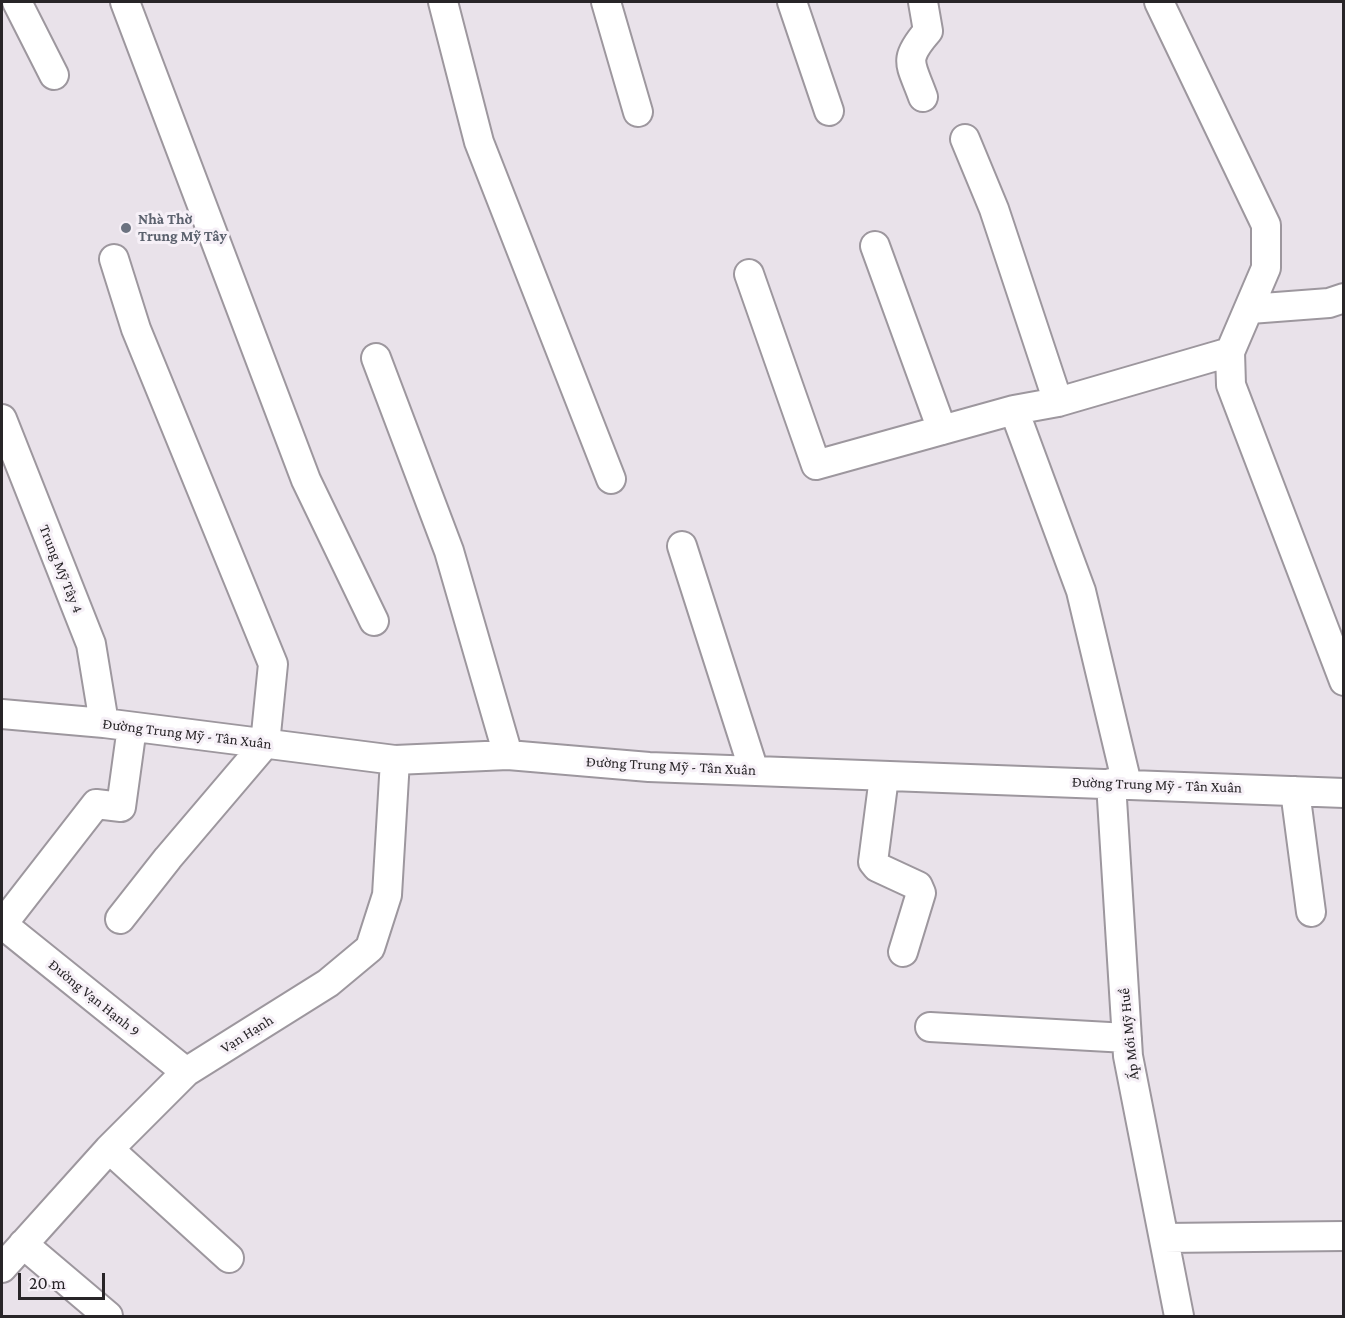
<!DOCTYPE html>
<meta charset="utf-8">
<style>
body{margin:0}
#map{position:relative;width:1345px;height:1318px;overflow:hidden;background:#e9e2ea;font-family:"Crimson Pro",serif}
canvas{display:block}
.frame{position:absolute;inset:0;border:3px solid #282528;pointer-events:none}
.scale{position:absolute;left:18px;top:1273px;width:87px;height:27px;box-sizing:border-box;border:3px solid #282528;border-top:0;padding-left:8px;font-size:18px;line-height:21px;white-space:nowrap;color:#282528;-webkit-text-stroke:4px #f6f0f7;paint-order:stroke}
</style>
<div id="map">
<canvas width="1345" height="1318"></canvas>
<div class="frame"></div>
<div class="scale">20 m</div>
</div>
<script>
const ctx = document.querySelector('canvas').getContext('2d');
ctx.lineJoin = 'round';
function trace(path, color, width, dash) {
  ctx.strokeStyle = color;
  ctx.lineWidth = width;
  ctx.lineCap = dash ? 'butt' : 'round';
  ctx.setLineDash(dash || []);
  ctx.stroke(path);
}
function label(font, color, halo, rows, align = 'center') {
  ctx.font = font + ' "Crimson Pro",serif';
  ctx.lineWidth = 6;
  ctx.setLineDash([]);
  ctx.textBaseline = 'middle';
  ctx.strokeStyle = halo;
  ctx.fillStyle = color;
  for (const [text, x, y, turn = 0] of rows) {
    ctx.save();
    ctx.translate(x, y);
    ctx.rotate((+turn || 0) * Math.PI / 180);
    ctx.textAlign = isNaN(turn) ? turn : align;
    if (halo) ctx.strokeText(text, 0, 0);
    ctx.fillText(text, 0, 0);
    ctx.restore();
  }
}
const minor = new Path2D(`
 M17,2L54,75
 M125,2L306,480L374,621
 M443,2L479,142L611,479
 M606,2L638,112
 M792,2L829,111
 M923,2L928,31C902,61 911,63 923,97
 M1159,2L1266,225V268L1230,352L1231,385L1344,681
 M965,139L994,209L1058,402
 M875,246L942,430
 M114,259L136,329L273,664L265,744L168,858L120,919
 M749,274L816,465L1014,410L1081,591L1127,784
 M1250,309L1329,303L1344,298
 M376,358L449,551L508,755
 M1014,410L1058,402L1230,352
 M2,419L91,644L104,723
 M682,546L754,771
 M2,714L104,723L395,760L508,755L649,767L1344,793
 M884,777L873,862L877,867L918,886L921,893L903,952
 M1111,783L1128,1056L1179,1316
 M1295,791L1311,912
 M2,924L186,1072
 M2,925L96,804L121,807L132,727
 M930,1027L1127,1038
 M109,1149L229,1258
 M1164,1238L1344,1236
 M23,1244L108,1316
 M2,1268L109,1149L186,1072L328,983L370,948L387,895L395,760`);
const markers = [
 [126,228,6,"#6b7280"]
];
const worshipNames = [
 ["Nhà Thờ",138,219],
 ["Trung Mỹ Tây",138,236]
];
const streetNames = [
 ["Trung Mỹ Tây 4",61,569,68],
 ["Đường Trung Mỹ - Tân Xuân",187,734,7],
 ["Đường Trung Mỹ - Tân Xuân",671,766,3],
 ["Đường Trung Mỹ - Tân Xuân",1157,785,2],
 ["Đường Vạn Hạnh 9",94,998,39],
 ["Vạn Hạnh",247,1034,-32],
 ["Ấp Mới Mỹ Huề",1129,1034,-96]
];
trace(minor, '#9d979e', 32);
trace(minor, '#fff', 28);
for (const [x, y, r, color] of markers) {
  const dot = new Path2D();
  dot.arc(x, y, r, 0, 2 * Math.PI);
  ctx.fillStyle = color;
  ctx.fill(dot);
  trace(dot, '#f6f0f7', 2);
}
label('bold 15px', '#5b616d', '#f6f0f7', worshipNames, 'left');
label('15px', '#282528', '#f6f0f7', streetNames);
</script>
